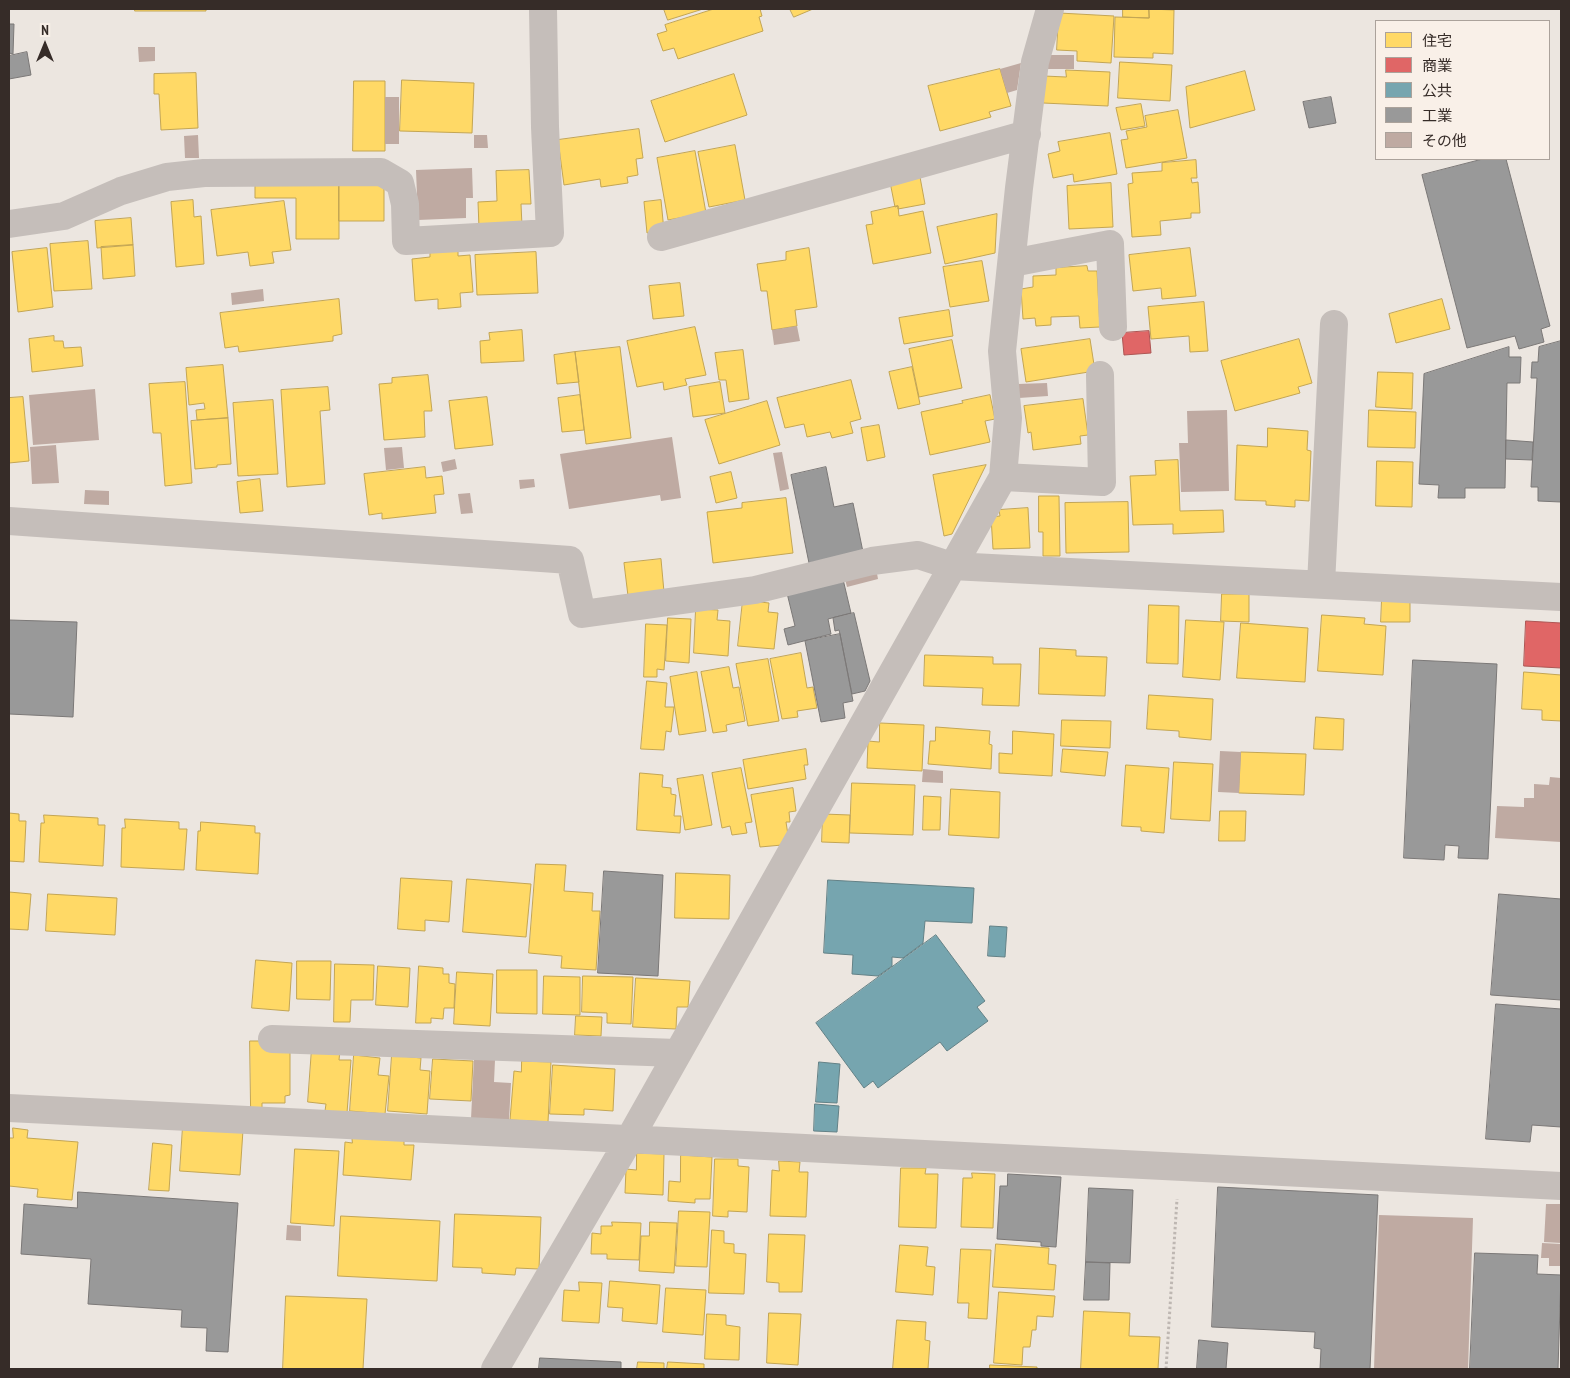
<!DOCTYPE html>
<meta charset="utf-8">
<style>
body{margin:0}
#map{position:relative;width:1570px;height:1378px;overflow:hidden;background:#ece6e0;font-family:"PT Sans Narrow","Noto Sans JP",sans-serif}
canvas{display:block}
.frame{position:absolute;inset:0;border:10px solid #362c28;pointer-events:none}
.legend{position:absolute;left:1375px;top:20px;width:175px;height:140px;box-sizing:border-box;background:#f9f0e8;border:1px solid #aba29b;margin:0;padding:6px 9px;list-style:none;font-size:15px;color:#362c28}
.legend li{display:flex;align-items:center;gap:10px;height:25px}
.legend b{width:25px;border:1px solid #aba29b}
.north{position:absolute;left:20px;top:20px;width:50px;height:50px;-webkit-text-stroke:4px #f9f0e8;paint-order:stroke;rotate:0deg;font-size:14px;font-weight:700;line-height:20px;text-align:center;color:#362c28}
.north::after{content:'';display:block;margin:auto;width:18px;height:22px;background:#362c28;clip-path:polygon(50% 0,100% 100%,50% 72%,0 100%)}
</style>
<div id="map">
<canvas width="1570" height="1378"></canvas>
<div class="frame"></div>
<ul class="legend">
<li><b style="height:14px;background:#ffd966"></b>住宅</li>
<li><b style="height:14px;background:#e06666"></b>商業</li>
<li><b style="height:14px;background:#76a5af"></b>公共</li>
<li><b style="height:14px;background:#999"></b>工業</li>
<li><b style="height:14px;background:#bfaaa2"></b>その他</li>
</ul>
<div class="north">N</div>
</div>
<script>
const ctx = document.querySelector('canvas').getContext('2d');
ctx.lineJoin = 'round';
function paint(path, color) {
  ctx.fillStyle = color;
  ctx.fill(path, 'evenodd');
}
function trace(path, color, width, dash) {
  ctx.strokeStyle = color;
  ctx.lineWidth = width;
  ctx.lineCap = dash ? 'butt' : 'round';
  ctx.setLineDash(dash || []);
  ctx.stroke(path);
}
const homes = new Path2D(`
 M135,9H206V11H135Z
 M664,9H703L668,20Z
 M714,9H760L762,16L759,17L763,31L678,59L674,48L663,51L657,34L667,31L665,25Z
 M790,9H813L794,17Z
 M1123,9H1149V18L1123,17Z
 M1149,9L1174,10L1173,54L1153,53V58L1114,57L1115,17L1149,18Z
 M1059,13L1114,16L1111,63L1077,61V51L1057,50Z
 M1120,62L1172,65L1170,101L1118,98Z
 M1000,69L1011,106L989,112L991,117L940,131L928,86Z
 M1066,70L1110,72L1108,106L1043,103L1044,76L1066,77Z
 M1245,71L1255,110L1190,128L1186,87Z
 M196,73L198,128L161,130L159,94H154V74Z
 M734,74L747,115L665,142L651,101Z
 M402,80L474,83L472,133L400,131Z
 M354,81H385V151H353Z
 M1141,104L1145,126L1121,130L1116,108Z
 M1178,110L1187,158L1126,168L1121,140L1128,139L1126,131L1147,127L1145,116Z
 M639,129L643,158L636,159L638,175L627,177L628,183L601,187L600,179L564,185L558,140Z
 M1110,133L1117,174L1074,182L1073,174L1053,178L1048,154L1060,151L1058,142Z
 M735,145L745,200L709,207L698,152Z
 M695,151L706,213L668,220L657,158Z
 M1196,160L1197,178H1191L1192,183L1198,182L1200,213H1191V218L1160,221L1161,235L1132,237L1128,184L1133,183L1132,173L1162,171V163Z
 M529,170L531,204H521L522,226L479,228L478,202L497,201L496,171Z
 M920,177L925,204L898,209V206L895,207L890,182Z
 M1111,183L1113,227L1069,229L1067,186Z
 M339,184H384V221H339Z
 M339,184V239H296V198H255V185Z
 M193,200L194,217L201,216L204,264L176,267L171,202Z
 M661,200L664,231L647,233L644,202Z
 M284,201L291,250L272,252L274,263L250,266L248,252L217,256L211,210Z
 M898,206L899,216L923,211L931,253L873,264L866,225L873,224L871,212Z
 M997,214L995,253L945,264L937,227Z
 M131,218L133,245L97,248L95,221Z
 M88,241L92,289L54,291L50,244Z
 M133,245L135,276L103,279L101,247Z
 M458,246V256L470,255L473,292L460,293L461,307L438,309V299L415,301L412,259L430,257V248Z
 M47,248L53,307L18,312L12,252Z
 M809,248L817,307L795,310L797,326L772,330L767,291H761L757,264L786,260V252Z
 M1190,248L1196,296L1162,299L1161,288L1133,291L1129,255Z
 M536,252L538,293L477,295L475,255Z
 M982,261L989,301L950,307L943,267Z
 M1087,266L1088,271H1097L1100,327L1080,328L1079,316L1051,317V325L1036,326L1035,318L1023,319L1021,289L1033,287V276L1056,275V268Z
 M680,283L684,316L653,319L649,286Z
 M339,299L342,334L333,336V341L239,352L238,346L225,348L220,313Z
 M1442,299L1450,329L1396,343L1389,314Z
 M1204,302L1208,351L1190,352L1189,336L1151,339L1148,307Z
 M949,310L953,336L904,344L899,318Z
 M695,327L706,375L685,379L687,385L664,390L663,382L637,387L627,341Z
 M522,330L524,361L481,363L480,341L490,340L489,333Z
 M54,336V341H63L64,348L81,347L83,366L32,372L29,339Z
 M1090,339L1095,371L1026,382L1021,349Z
 M1299,339L1312,383L1298,387L1300,393L1235,411L1221,361Z
 M952,340L962,388L919,397L909,349Z
 M620,347L631,438L586,444L575,352Z
 M743,350L749,399L729,402L726,380H719L715,353Z
 M575,352L579,382L557,384L554,355Z
 M223,365L228,418L197,420L196,410L205,409L204,403L189,405L186,368Z
 M912,367L920,404L898,409L889,372Z
 M1378,372L1413,373L1412,409L1376,407Z
 M428,375L432,411H424L425,437L384,440L379,384L392,383V378Z
 M851,380L861,419L850,422L853,433L832,438L830,432L807,437L804,424L785,428L777,398Z
 M185,382L192,483L165,486L161,433H153L149,384Z
 M720,382L725,413L693,417L689,387Z
 M328,387L330,410L320,411L325,484L287,487L281,390Z
 M580,395L584,430L562,432L558,398Z
 M990,395L995,419L985,421L990,442L930,455L921,412L963,403L962,401Z
 M23,397L29,461L9,463V398Z
 M487,397L493,445L455,449L449,401Z
 M1083,399L1088,435L1080,436L1081,444L1033,450L1031,432L1028,433L1024,406Z
 M273,400L278,474L238,476L233,403Z
 M767,401L780,445L719,464L705,420Z
 M1369,410L1416,412L1415,448L1368,447Z
 M228,418L231,464L217,465V467L195,469L191,421Z
 M879,425L885,457L867,461L861,428Z
 M1268,428L1308,431L1307,450L1311,451L1309,501L1295,500V507L1266,505V501L1235,500L1237,445L1267,447Z
 M1178,460L1180,511L1223,510L1224,532L1173,534V524L1133,525L1130,476L1156,475L1155,461Z
 M1377,461L1413,462L1412,507L1376,506Z
 M986,465L952,534L944,536L933,475Z
 M425,467L426,478L442,476L444,494L434,495L436,513L382,519V513L369,515L364,474Z
 M731,472L737,498L716,503L710,477Z
 M260,479L263,511L240,513L237,482Z
 M1039,496H1059L1060,556H1043V532H1039Z
 M786,498L793,553L713,563L707,512L742,508V503Z
 M1128,502L1129,552L1066,553L1065,503Z
 M1028,508L1030,548L993,549L991,517L1000,516L999,510Z
 M661,559L664,592L628,596L624,563Z
 M1222,594H1249V622L1221,621Z
 M1382,599H1410V622H1381Z
 M743,600L769,603L768,612L778,613L774,649L738,646Z
 M1149,605L1179,606L1178,664L1147,663Z
 M696,609L718,610L717,620L730,621L728,656L694,653Z
 M1322,615L1365,618L1364,624L1386,626L1383,675L1318,671Z
 M668,618L691,619L689,663L666,661Z
 M1186,620L1224,622L1220,680L1183,677Z
 M1241,623L1308,628L1305,682L1237,678Z
 M646,624L667,625L664,670L657,669V677H644Z
 M1040,648L1076,650V656L1107,657L1105,696L1039,694Z
 M801,653L807,688L813,687L817,708L797,711L798,717L782,719L770,659Z
 M925,655L993,657V664H1021L1019,706L982,705L983,688L924,686Z
 M768,659L779,721L748,726L736,664Z
 M729,667L733,688L739,687L745,721L726,725L727,731L713,733L701,672Z
 M697,672L706,731L679,735L670,677Z
 M1524,672L1561,675V721L1542,720V710L1522,709Z
 M647,681L667,683L665,707H674L671,732L666,731L664,750L641,749Z
 M1149,695L1213,699L1211,740L1179,737V731L1147,729Z
 M1316,717L1344,719L1343,750L1314,749Z
 M1062,720L1111,721L1110,748L1061,746Z
 M880,723L924,725L922,771L867,768L868,741L879,742Z
 M936,727L990,731L989,744L992,745L991,769L928,764L930,741H935Z
 M1013,731L1054,734L1052,776L999,773V753L1012,754Z
 M806,749L808,765H804L806,779L748,789L743,760Z
 M1063,749L1108,752L1105,776L1061,772Z
 M1241,752L1306,754L1304,795L1239,793Z
 M1174,762L1213,764L1210,821L1171,819Z
 M1126,765L1169,768L1164,833L1141,831V827L1122,826Z
 M741,768L752,822L745,823L747,833L732,835L730,826L722,828L712,773Z
 M640,773L663,775L662,787L671,788V794L676,795L674,816H681L680,833L637,830Z
 M703,775L712,825L685,830L677,779Z
 M852,783L915,785L913,835L850,833Z
 M793,788L796,811L789,812L790,822H786L788,835L782,845L760,847L751,795Z
 M951,789L1000,792L999,838L949,835Z
 M924,796L941,797L940,830H923Z
 M1220,811H1246L1245,841H1219Z
 M9,813L19,814V821H26L24,862L9,861Z
 M823,814L850,815L849,843L822,842Z
 M44,815L98,818V825H105L103,866L39,862L41,823H44Z
 M125,819L179,822V829H187L184,870L121,867L122,828H125Z
 M201,822L255,826V833H260L258,874L196,870L198,831H200Z
 M536,864L566,865L564,891L593,893L592,911H600L596,970L561,968L562,956L529,953Z
 M676,873L730,875L729,919L675,918Z
 M401,878L452,881L449,922L425,920V931L398,929Z
 M467,879L531,884L526,937L463,932Z
 M9,892L31,894L28,930L9,929Z
 M48,894L117,898L115,935L46,931Z
 M256,960L292,963L289,1011L252,1008Z
 M297,961H331L330,1000L297,999Z
 M335,964L374,965L373,1000H351L350,1022H334Z
 M378,966L410,968L408,1007L376,1005Z
 M419,966L443,968V974H449V983L455,984L454,1008H444L443,1019L431,1018V1023H416Z
 M497,970H537V1014L497,1013Z
 M457,972L493,974L490,1026L454,1024Z
 M544,976L580,977V1015L543,1014Z
 M583,976L633,977L631,1024L607,1023V1013L582,1012Z
 M636,978L690,981L688,1007H677L676,1029L633,1027Z
 M576,1016L602,1017L601,1036L575,1035Z
 M250,1041H290V1095L285,1096V1103H262V1109H251Z
 M312,1048L340,1050L339,1060H351L347,1113L325,1111L326,1104L308,1102Z
 M354,1055L380,1058L378,1075L389,1076L385,1114L350,1111Z
 M392,1055L421,1058L420,1070L430,1071L427,1114L388,1111Z
 M433,1059L473,1061L471,1101L430,1099Z
 M522,1061L551,1062L548,1122L510,1120L514,1071L521,1072Z
 M553,1065L615,1069L613,1111L584,1109V1115L550,1114Z
 M183,1126L243,1130L240,1175L180,1171Z
 M13,1128L28,1130L27,1138L78,1142L72,1200L37,1197L38,1189L9,1186V1138H13Z
 M352,1134L404,1137V1145H414L411,1180L343,1175L345,1142L352,1143Z
 M153,1143L172,1145L169,1191L149,1190Z
 M295,1149L339,1151L334,1226L291,1223Z
 M637,1153L664,1154L663,1195L625,1193L626,1169L636,1170Z
 M681,1155L712,1157L710,1199H695V1203L668,1201L669,1181L680,1182Z
 M715,1159H738V1166L749,1167L747,1212L728,1211V1217L713,1216Z
 M779,1161L800,1162L799,1172H808L806,1217L770,1216L772,1170L779,1171Z
 M901,1168H926L925,1174H938L936,1228L899,1227Z
 M972,1173L995,1174L993,1228L961,1227L963,1178H972Z
 M679,1211L710,1212L707,1267L676,1266Z
 M455,1214L541,1217L539,1269L516,1268L515,1275L482,1273V1268L453,1267Z
 M341,1216L440,1221L437,1281L338,1276Z
 M612,1222L641,1223L639,1260L607,1259V1254H591L592,1233L601,1234V1226H612Z
 M650,1222L677,1223L674,1273L639,1271L641,1236H649Z
 M712,1230L724,1231V1243L734,1244V1253L746,1254L744,1294L709,1293Z
 M769,1234L805,1235L802,1292H779V1283L767,1282Z
 M996,1244L1049,1248L1048,1264L1056,1265L1054,1290L993,1287Z
 M900,1245L928,1247L926,1266L935,1267L933,1295L896,1292Z
 M961,1249L991,1250L987,1319L968,1318L969,1303H958Z
 M610,1281L660,1285L657,1324L622,1321L623,1308L608,1307Z
 M579,1282L602,1283L599,1323L562,1321L564,1290L579,1291Z
 M666,1288L706,1290L703,1335L663,1332Z
 M999,1292L1055,1296L1053,1317L1037,1316L1036,1330H1032L1030,1347H1023L1022,1365L994,1363Z
 M286,1296L367,1299L363,1369H283Z
 M1084,1311L1130,1313L1129,1336L1160,1337L1158,1369H1081Z
 M769,1313L801,1314L798,1365L767,1363Z
 M707,1314L726,1315V1325L740,1327L739,1360L705,1359Z
 M897,1320L926,1322L925,1340L930,1341L928,1369H893Z
 M638,1362L664,1363V1369H637Z
 M668,1362L704,1364V1369H667Z
 M990,1365L1037,1367V1369H990Z`);
const shops = new Path2D(`
 M1149,331L1151,353L1124,355L1122,333Z
 M1526,621L1561,623V668L1524,666Z`);
const public = new Path2D(`
 M828,880L974,888L972,923L925,921L923,943L903,958L892,957V966L878,976L852,974L853,955L824,953Z
 M990,926L1007,927L1005,957L988,956Z
 M936,935L985,1001L977,1007L988,1021L947,1051L940,1042L878,1088L873,1081L864,1088L816,1023Z
 M819,1062L840,1064L837,1103L816,1102Z
 M815,1104L839,1106L837,1132L814,1131Z`);
const industry = new Path2D(`
 M9,24H14L13,54L9,53Z
 M27,52L31,75L9,79V56Z
 M1331,97L1336,123L1309,128L1303,102Z
 M1483,159H1506L1550,326L1541,329L1544,342L1519,349L1515,336L1467,348L1422,175Z
 M1561,341V502L1538,501V487H1531L1537,378H1531L1532,362H1538L1539,347Z
 M1509,347V357H1521L1520,383H1507L1505,488H1465V498H1438L1439,485L1419,484L1424,374Z
 M1506,440L1533,442L1532,460L1506,459Z
 M826,467L834,507L853,503L863,552L809,563L791,475Z
 M842,575L851,613L828,619L831,634L788,645L784,629L795,626L786,589Z
 M854,613L870,681L865,691L852,694L840,634L839,630L835,631L833,618Z
 M9,620L77,622L73,717L9,714Z
 M840,634L853,701L843,703L845,718L821,722L805,641Z
 M1413,660L1497,664L1488,859L1458,858L1459,846L1445,845L1444,860L1404,858Z
 M604,871L663,875L658,976L598,973Z
 M1499,894L1561,899V1000L1491,995Z
 M1496,1004L1561,1009V1127L1532,1125L1530,1142L1486,1139Z
 M1008,1174L1061,1177L1056,1247L1041,1246V1242L997,1239L1000,1186H1007Z
 M1218,1187L1378,1195L1370,1369H1320L1321,1349L1314,1348L1315,1332L1212,1327Z
 M1089,1188L1133,1190L1130,1263L1086,1262Z
 M78,1192L238,1203L228,1352L206,1351L207,1328L181,1327L182,1310L88,1304L91,1259L21,1254L24,1204L77,1208Z
 M1475,1253L1538,1255L1537,1274L1561,1275L1558,1369H1470Z
 M1086,1262L1110,1263L1109,1300H1084Z
 M1199,1340L1228,1343L1226,1369H1197Z
 M540,1358L621,1362V1369H539Z`);
const building = new Path2D(`
 M138,47H155V61L139,62Z
 M1048,55H1074V69H1048Z
 M1021,63L1017,90L1007,93L1000,69Z
 M385,97H399V144H385Z
 M198,135L199,158H185L184,136Z
 M474,135H487L488,148H474Z
 M472,168L473,198H466V218L418,220L416,170Z
 M263,289L264,301L232,305L231,293Z
 M797,326L800,341L774,345L772,330Z
 M1047,383L1048,396L1019,398L1018,384Z
 M95,389L99,440L33,445L29,395Z
 M1227,410L1229,491L1181,492L1179,443H1188L1187,411Z
 M672,437L681,498L661,501L660,495L569,509L560,454Z
 M56,445L59,483L32,484L30,447Z
 M402,447L404,468L386,470L384,448Z
 M782,452L789,489L780,491L773,453Z
 M455,459L457,469L443,472L441,462Z
 M534,479L535,487L520,489L519,480Z
 M85,490L109,491V505L84,504Z
 M470,493L473,513L461,514L458,494Z
 M876,568L878,579L847,587L844,575Z
 M1220,751L1241,752L1239,793L1218,792Z
 M923,769L943,771V783L922,782Z
 M1550,777L1561,778V842L1495,838L1497,806L1524,807V798H1534V784L1549,785Z
 M474,1058L495,1060L494,1082L511,1083L509,1120L471,1119Z
 M1546,1204H1561V1243L1544,1242Z
 M1379,1215L1473,1218L1468,1369H1374Z
 M287,1225L301,1226V1241L286,1240Z
 M1542,1243L1561,1244V1266H1549V1258H1541Z`);
const path = new Path2D(`
 M1166,1369L1177,1199`);
const street = new Path2D(`
 M9,224L64,216L121,191L167,177L204,173L381,172L400,183L405,204L406,241L550,233L545,127L543,9
 M661,237L1027,134
 M1012,263L1110,244L1113,327
 M1003,477L1102,482L1100,375
 M9,521L570,560L582,614L755,590L872,561L918,555L952,566L1561,597
 M1321,584L1334,324
 M272,1039L677,1053
 M9,1108L1561,1186
 M495,1369L630,1138L1003,477L1008,418L1002,351L1019,188L1035,62L1050,9`);
paint(homes, '#ffd966');
trace(homes, '#c3a553', 1);
paint(shops, '#e06666');
trace(shops, '#ad5553', 1);
paint(public, '#76a5af');
trace(public, '#638186', 1);
paint(industry, '#999');
trace(industry, '#7b7877', 1);
paint(building, '#bfaaa2');
trace(path, '#beb7b2', 3, [2.5, 2.5]);
trace(street, '#c5beba', 28);
</script>
